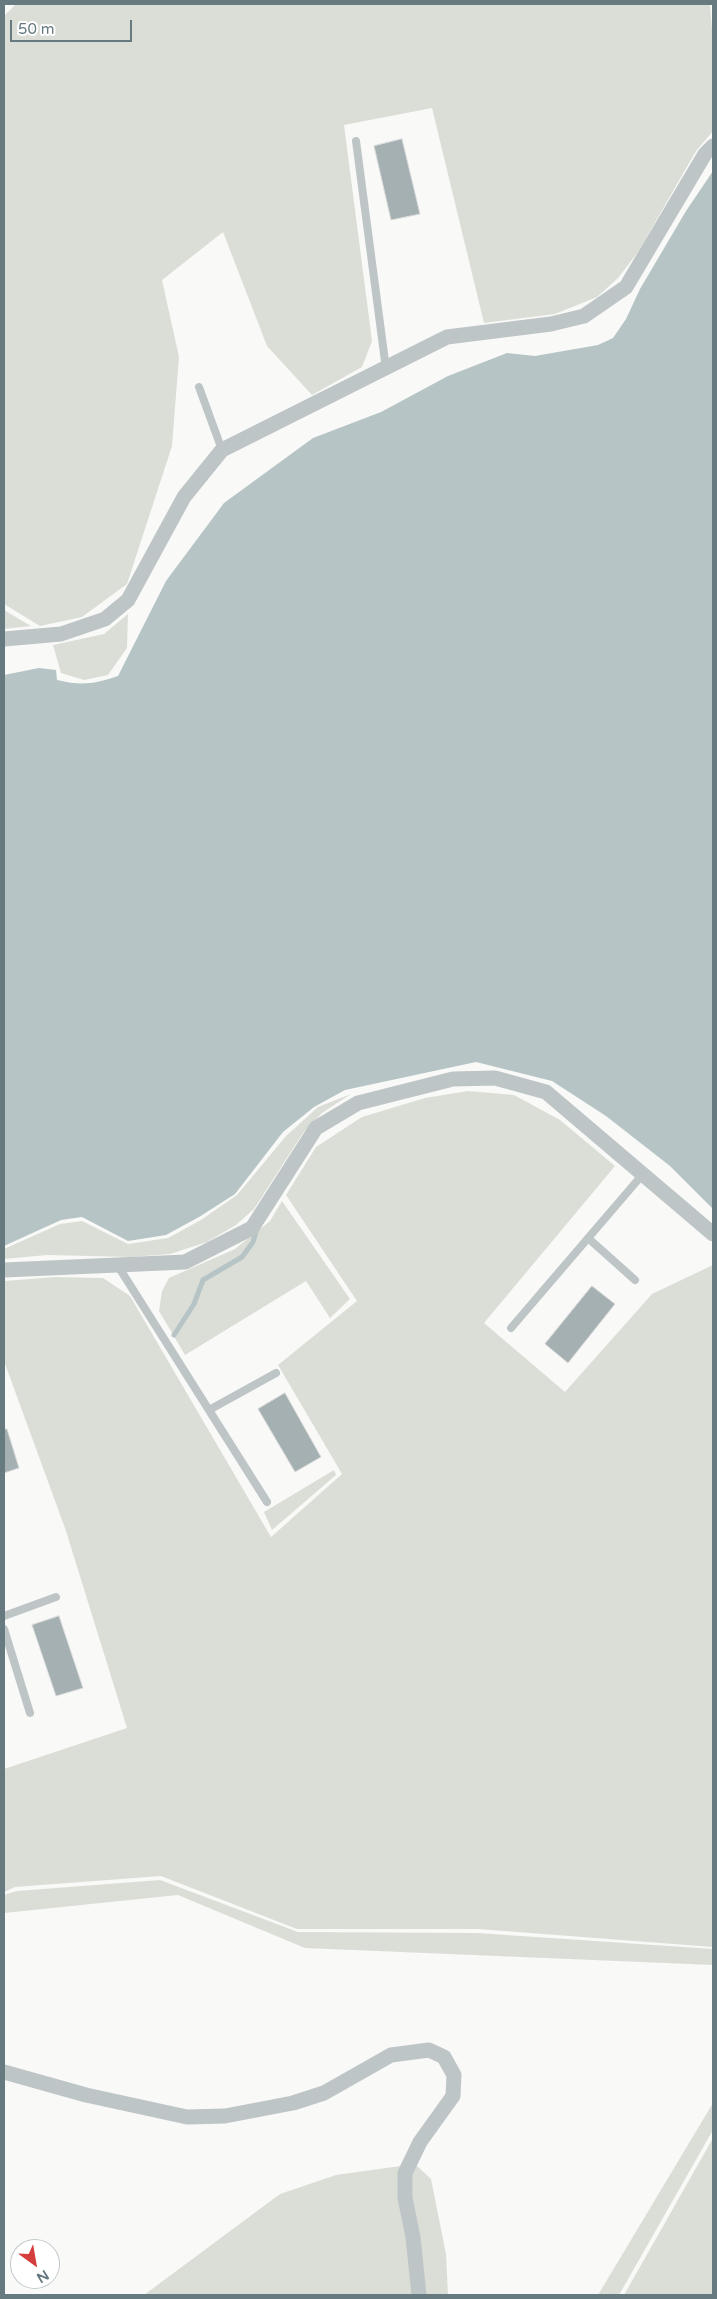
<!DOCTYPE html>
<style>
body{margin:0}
#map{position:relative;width:717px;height:2299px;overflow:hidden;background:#f9f9f7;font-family:"Varela Round",sans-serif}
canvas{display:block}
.frame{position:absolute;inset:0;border:5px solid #667a80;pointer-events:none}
.north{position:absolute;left:10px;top:2239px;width:50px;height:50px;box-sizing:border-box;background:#fff;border:1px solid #c2cacc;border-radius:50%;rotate:148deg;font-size:14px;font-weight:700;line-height:20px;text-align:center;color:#667a80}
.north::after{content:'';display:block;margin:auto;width:18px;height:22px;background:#d43e3d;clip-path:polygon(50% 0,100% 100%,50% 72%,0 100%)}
.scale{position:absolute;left:10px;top:20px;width:122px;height:22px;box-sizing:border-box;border:2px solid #667a80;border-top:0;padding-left:6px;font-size:15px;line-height:18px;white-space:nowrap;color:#667a80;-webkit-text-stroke:4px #fff;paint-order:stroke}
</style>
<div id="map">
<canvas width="717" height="2299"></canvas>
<div class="frame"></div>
<div class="north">N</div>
<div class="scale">50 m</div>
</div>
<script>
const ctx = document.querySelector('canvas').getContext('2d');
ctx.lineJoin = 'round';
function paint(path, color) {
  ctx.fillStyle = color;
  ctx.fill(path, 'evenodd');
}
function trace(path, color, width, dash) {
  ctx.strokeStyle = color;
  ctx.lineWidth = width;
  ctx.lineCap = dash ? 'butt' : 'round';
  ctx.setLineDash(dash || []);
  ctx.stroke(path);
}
const green = new Path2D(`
 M16,4H710L713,43V131L696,151L638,252L618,278L597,297L555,314L484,323L432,108L344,125L372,341L362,367L312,395L267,346L223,232L162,280L179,357L172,446L127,584L82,617L40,626L4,604V16Z
 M4,610L31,626L4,629Z
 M128,614L127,648L108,675L84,680L61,673L53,645L104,634Z
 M468,1091L514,1095L560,1120L615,1166L484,1323L565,1392L652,1294L713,1265V1947L478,1929H297L161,1876L15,1887L4,1892V1769L127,1728L66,1531L4,1361V1281L55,1277L103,1278L130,1296L271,1537L342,1474L278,1365L357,1301L286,1195L316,1147L362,1117L425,1098Z
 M351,1094L322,1113L303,1133L254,1209L236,1225L207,1242L170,1254L131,1257L47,1255L4,1259V1249L60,1224L82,1221L128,1244L168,1238L201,1220L237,1195L286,1136L318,1107Z
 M282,1201L350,1299L330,1318L306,1281L185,1355L159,1311L162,1291L169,1278L235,1249L270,1221Z
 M334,1470L336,1475L272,1530L264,1512Z
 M160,1880L298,1932L477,1933L713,1949V1965L305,1948L178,1895L4,1913V1895L17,1891Z
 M713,2103V2130L619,2295H598Z
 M713,2138V2295H624Z
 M415,2164L431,2179L446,2254L448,2295H144L280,2194L336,2175Z`);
const water = new Path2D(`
 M713,171V1209L670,1166L606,1116L552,1081L476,1062L345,1090L314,1107L283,1132L235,1194L199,1217L166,1235L128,1241L82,1217L61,1220L4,1246V675L39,668L56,670L57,680C82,686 94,684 118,676L166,581L224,503L313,438L381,412L448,376L507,353L535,356L598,345L613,338L626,319L640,289L686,211Z`);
const stream = new Path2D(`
 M174,1335L194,1304L203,1280L242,1257L253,1242L256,1232`);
const building = new Path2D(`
 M402,139L420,214L391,220L374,146Z
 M592,1286L615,1304L568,1363L545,1344Z
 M285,1393L321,1457L295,1472L258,1409Z
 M4,1429H7L19,1468L4,1473Z
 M59,1616L83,1688L56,1696L32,1625Z`);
const lane = new Path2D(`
 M356,141L386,369
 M199,387L222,450
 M588,1238L635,1280
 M118,1266L267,1502
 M511,1328L643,1174
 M209,1410L276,1373
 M4,1616L56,1597
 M4,1629L30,1713`);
const street = new Path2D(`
 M4,639L61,634L105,619L128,600L184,497L222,450L447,337L551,324L584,316L626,287L705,154L713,146
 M4,1270L185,1262L252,1228L316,1128L358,1103L453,1079L495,1078L546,1092L713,1234
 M4,2072L86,2095L187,2117L225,2116L293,2103L324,2093L391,2055L429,2050L444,2057L454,2075L453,2096L420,2142L405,2173V2198L413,2237L419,2295`);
paint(green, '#dbded7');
paint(water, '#b6c4c5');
trace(stream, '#b6c4c5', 5);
paint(building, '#a4b0b2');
trace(building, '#dbdbda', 1);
trace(lane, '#bec5c6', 8);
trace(street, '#bec5c6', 15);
</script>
